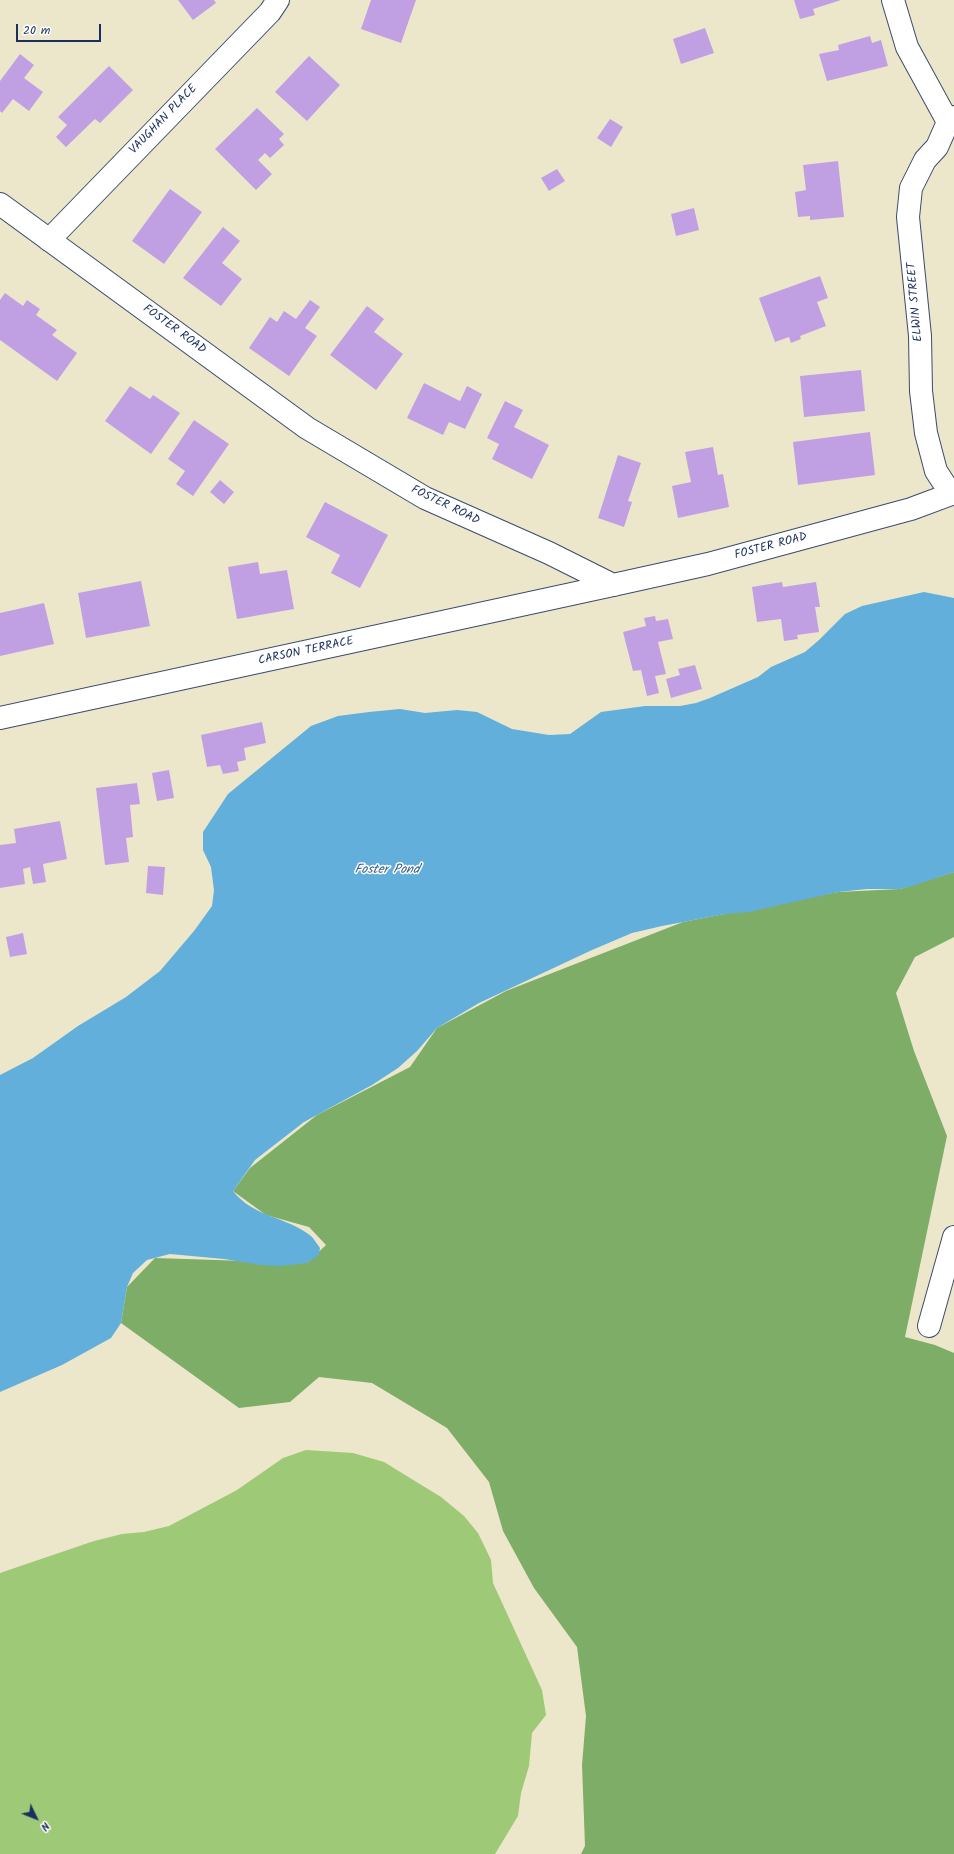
<!DOCTYPE html>
<style>
body{margin:0}
#map{position:relative;width:954px;height:1854px;overflow:hidden;background:#ece7cb;font-family:Kalam,sans-serif}
canvas{display:block}
.north{position:absolute;left:16px;top:1798px;width:40px;height:40px;-webkit-text-stroke:3px #fff;paint-order:stroke;rotate:133deg;font-size:11px;font-weight:700;line-height:16px;text-align:center;color:#1b2f5e}
.north::after{content:'';display:block;margin:auto;width:14px;height:18px;background:#1b2f5e;clip-path:polygon(50% 0,100% 100%,50% 72%,0 100%)}
.scale{position:absolute;left:16px;top:24px;width:85px;height:18px;box-sizing:border-box;border:2px solid #1b2f5e;border-top:0;padding-left:5px;font-size:12px;line-height:14px;white-space:nowrap;color:#1b2f5e;-webkit-text-stroke:3px #fff;paint-order:stroke}
</style>
<div id="map">
<canvas width="954" height="1854"></canvas>
<div class="north">N</div>
<div class="scale">20 m</div>
</div>
<script>
const ctx = document.querySelector('canvas').getContext('2d');
ctx.lineJoin = 'round';
function paint(path, color) {
  ctx.fillStyle = color;
  ctx.fill(path, 'evenodd');
}
function trace(path, color, width, dash) {
  ctx.strokeStyle = color;
  ctx.lineWidth = width;
  ctx.lineCap = dash ? 'butt' : 'round';
  ctx.setLineDash(dash || []);
  ctx.stroke(path);
}
function label(font, color, halo, rows, align = 'center') {
  ctx.font = font + ' Kalam,sans-serif';
  ctx.lineWidth = 3;
  ctx.setLineDash([]);
  ctx.textBaseline = 'middle';
  ctx.strokeStyle = halo;
  ctx.fillStyle = color;
  for (const [text, x, y, turn = 0] of rows) {
    ctx.save();
    ctx.translate(x, y);
    ctx.rotate((+turn || 0) * Math.PI / 180);
    ctx.textAlign = isNaN(turn) ? turn : align;
    if (halo) ctx.strokeText(text, 0, 0);
    ctx.fillText(text, 0, 0);
    ctx.restore();
  }
}
const green = new Path2D(`
 M306,1450L353,1453L384,1462L441,1497L464,1516L478,1533L491,1560L493,1583L542,1690L546,1715L532,1733L529,1766L521,1793L518,1816L495,1854H0V1573L94,1541L122,1534L144,1532L169,1526L237,1490L283,1458Z`);
const forest = new Path2D(`
 M954,872V937L915,957L896,993L914,1051L947,1136L905,1337L935,1345L954,1353V1854H581L585,1846L582,1765L586,1716L577,1647L534,1588L503,1531L489,1482L447,1428L372,1383L319,1377L290,1402L239,1408L121,1323L127,1287L155,1258L307,1263L326,1245L309,1227L266,1215L233,1191L250,1168L317,1115L410,1067L437,1028L506,991L683,922L838,892L900,889Z`);
const water = new Path2D(`
 M924,592L954,598V872L915,885L900,889H867L838,892L749,912L725,914L662,926L632,933L592,950L479,1003L437,1028L417,1051L398,1068L372,1085L304,1122L255,1160L233,1191C254,1218 286,1216 311,1236C314,1239 317,1244 320,1248L319,1255L307,1263L280,1266L261,1265L224,1259L170,1254L147,1260L133,1273L127,1287L121,1323L111,1338L62,1365L0,1392V1075L33,1058L78,1026L126,997L160,971L194,931L212,906L214,890L211,867L203,850V832L228,794L311,726L338,716L369,712L400,709L425,713L457,710L477,712L512,729L549,735L570,734L601,712L645,706H680L696,703L710,698L758,677L771,667L805,652L819,640L845,614L862,606Z`);
const building = new Path2D(`
 M178,0H214L216,3L193,20Z
 M371,0H416L401,43L361,29Z
 M794,0H841L813,9L815,15L800,19Z
 M705,28L714,53L681,64L673,39Z
 M870,36L872,43L881,40L888,66L827,81L819,54L839,50L838,45Z
 M20,54L34,65L24,78L43,92L29,111L13,99L2,113L0,111V81Z
 M309,56L340,85L307,121L275,92Z
 M109,66L133,90L100,123L95,119L66,147L56,137L67,125L58,117Z
 M257,108L284,134L279,139L284,145L270,158L265,153L258,160L272,174L256,190L215,149Z
 M610,119L623,127L611,147L597,138Z
 M838,161L844,217L810,220V216L798,217L795,192L806,190L803,165Z
 M557,169L565,181L549,191L541,178Z
 M170,189L202,212L164,264L132,241Z
 M694,208L699,230L676,236L671,214Z
 M223,227L240,241L222,263L242,279L221,306L183,278Z
 M820,276L828,298L817,302L826,326L800,336L801,339L791,343L789,337L775,342L759,298Z
 M5,293L23,306L27,300L40,309L36,315L57,330L52,335L77,353L57,381L0,340V300Z
 M310,300L320,307L305,328L317,336L289,376L249,348L270,317L277,322L284,311L296,319Z
 M367,306L384,319L374,332L403,354L376,390L330,355Z
 M861,370L865,411L804,417L800,376Z
 M424,383L460,401L467,386L482,394L465,429L449,422L443,435L407,418Z
 M130,386L150,399L153,395L180,413L151,454L105,421Z
 M505,401L523,410L514,427L549,445L532,479L492,459L499,444L487,438Z
 M194,420L229,444L193,496L176,484L185,471L168,459Z
 M870,432L875,475L798,485L793,442Z
 M713,447L718,475L723,474L729,507L678,518L672,486L691,482L685,452Z
 M618,455L641,463L628,501L632,502L624,527L598,518Z
 M220,480L234,492L224,504L210,492Z
 M325,502L388,535L360,588L331,573L340,555L306,537Z
 M258,562L260,574L287,570L294,609L237,619L228,567Z
 M141,581L150,626L86,638L78,593Z
 M782,582L783,587L816,582L820,607H815L819,632L797,635L798,639L784,641L781,619L757,622L752,587Z
 M44,603L54,644L0,656V613Z
 M655,616L656,621L668,619L673,639L658,642L666,674L655,676L659,693L647,696L641,670L633,671L623,632L646,626L644,618Z
 M695,665L702,689L671,698L666,679L680,675L678,669Z
 M262,722L266,743L244,748L246,760L237,762L239,771L223,774L220,765L207,767L201,735Z
 M169,770L174,798L157,801L152,773Z
 M137,783L140,804L130,805L133,837L126,838L129,862L105,865L96,788Z
 M60,821L67,859L43,864L46,882L33,884L30,867L23,869L25,884L0,888V845L16,843L14,829Z
 M148,866L165,867L163,895L146,893Z
 M23,933L27,954L10,957L6,937Z`);
const minor = new Path2D(`
 M893,0L907,47L948,122
 M49,240L270,12L278,0
 M951,494L936,471L926,433L921,391L920,336L908,217L911,188L925,160L937,147L948,122L954,117
 M0,718L613,585
 M929,1326L954,1237`);
const tertiary = new Path2D(`
 M0,204L307,428L425,498L549,553L613,585L708,564L911,509L954,493`);
const streetNames = [
 ["VAUGHAN PLACE",164,120,-46],
 ["ELWIN STREET",916,302,-95],
 ["FOSTER ROAD",174,330,36],
 ["FOSTER ROAD",445,506,26],
 ["FOSTER ROAD",771,547,-15],
 ["CARSON TERRACE",306,652,-12]
];
const waterNames = [
 ["Foster Pond",387,871]
];
paint(green, '#9ec976');
paint(forest, '#7ead67');
paint(water, '#61afda');
paint(building, '#c0a0e2');
trace(minor, '#3a4b6e', 24);
trace(tertiary, '#3a4b6e', 24);
trace(minor, '#fff', 22);
trace(tertiary, '#fff', 22);
label('12px', '#1b2f5e', '#fff', streetNames);
label('italic 13px', '#345c89', '#fff', waterNames);
</script>
